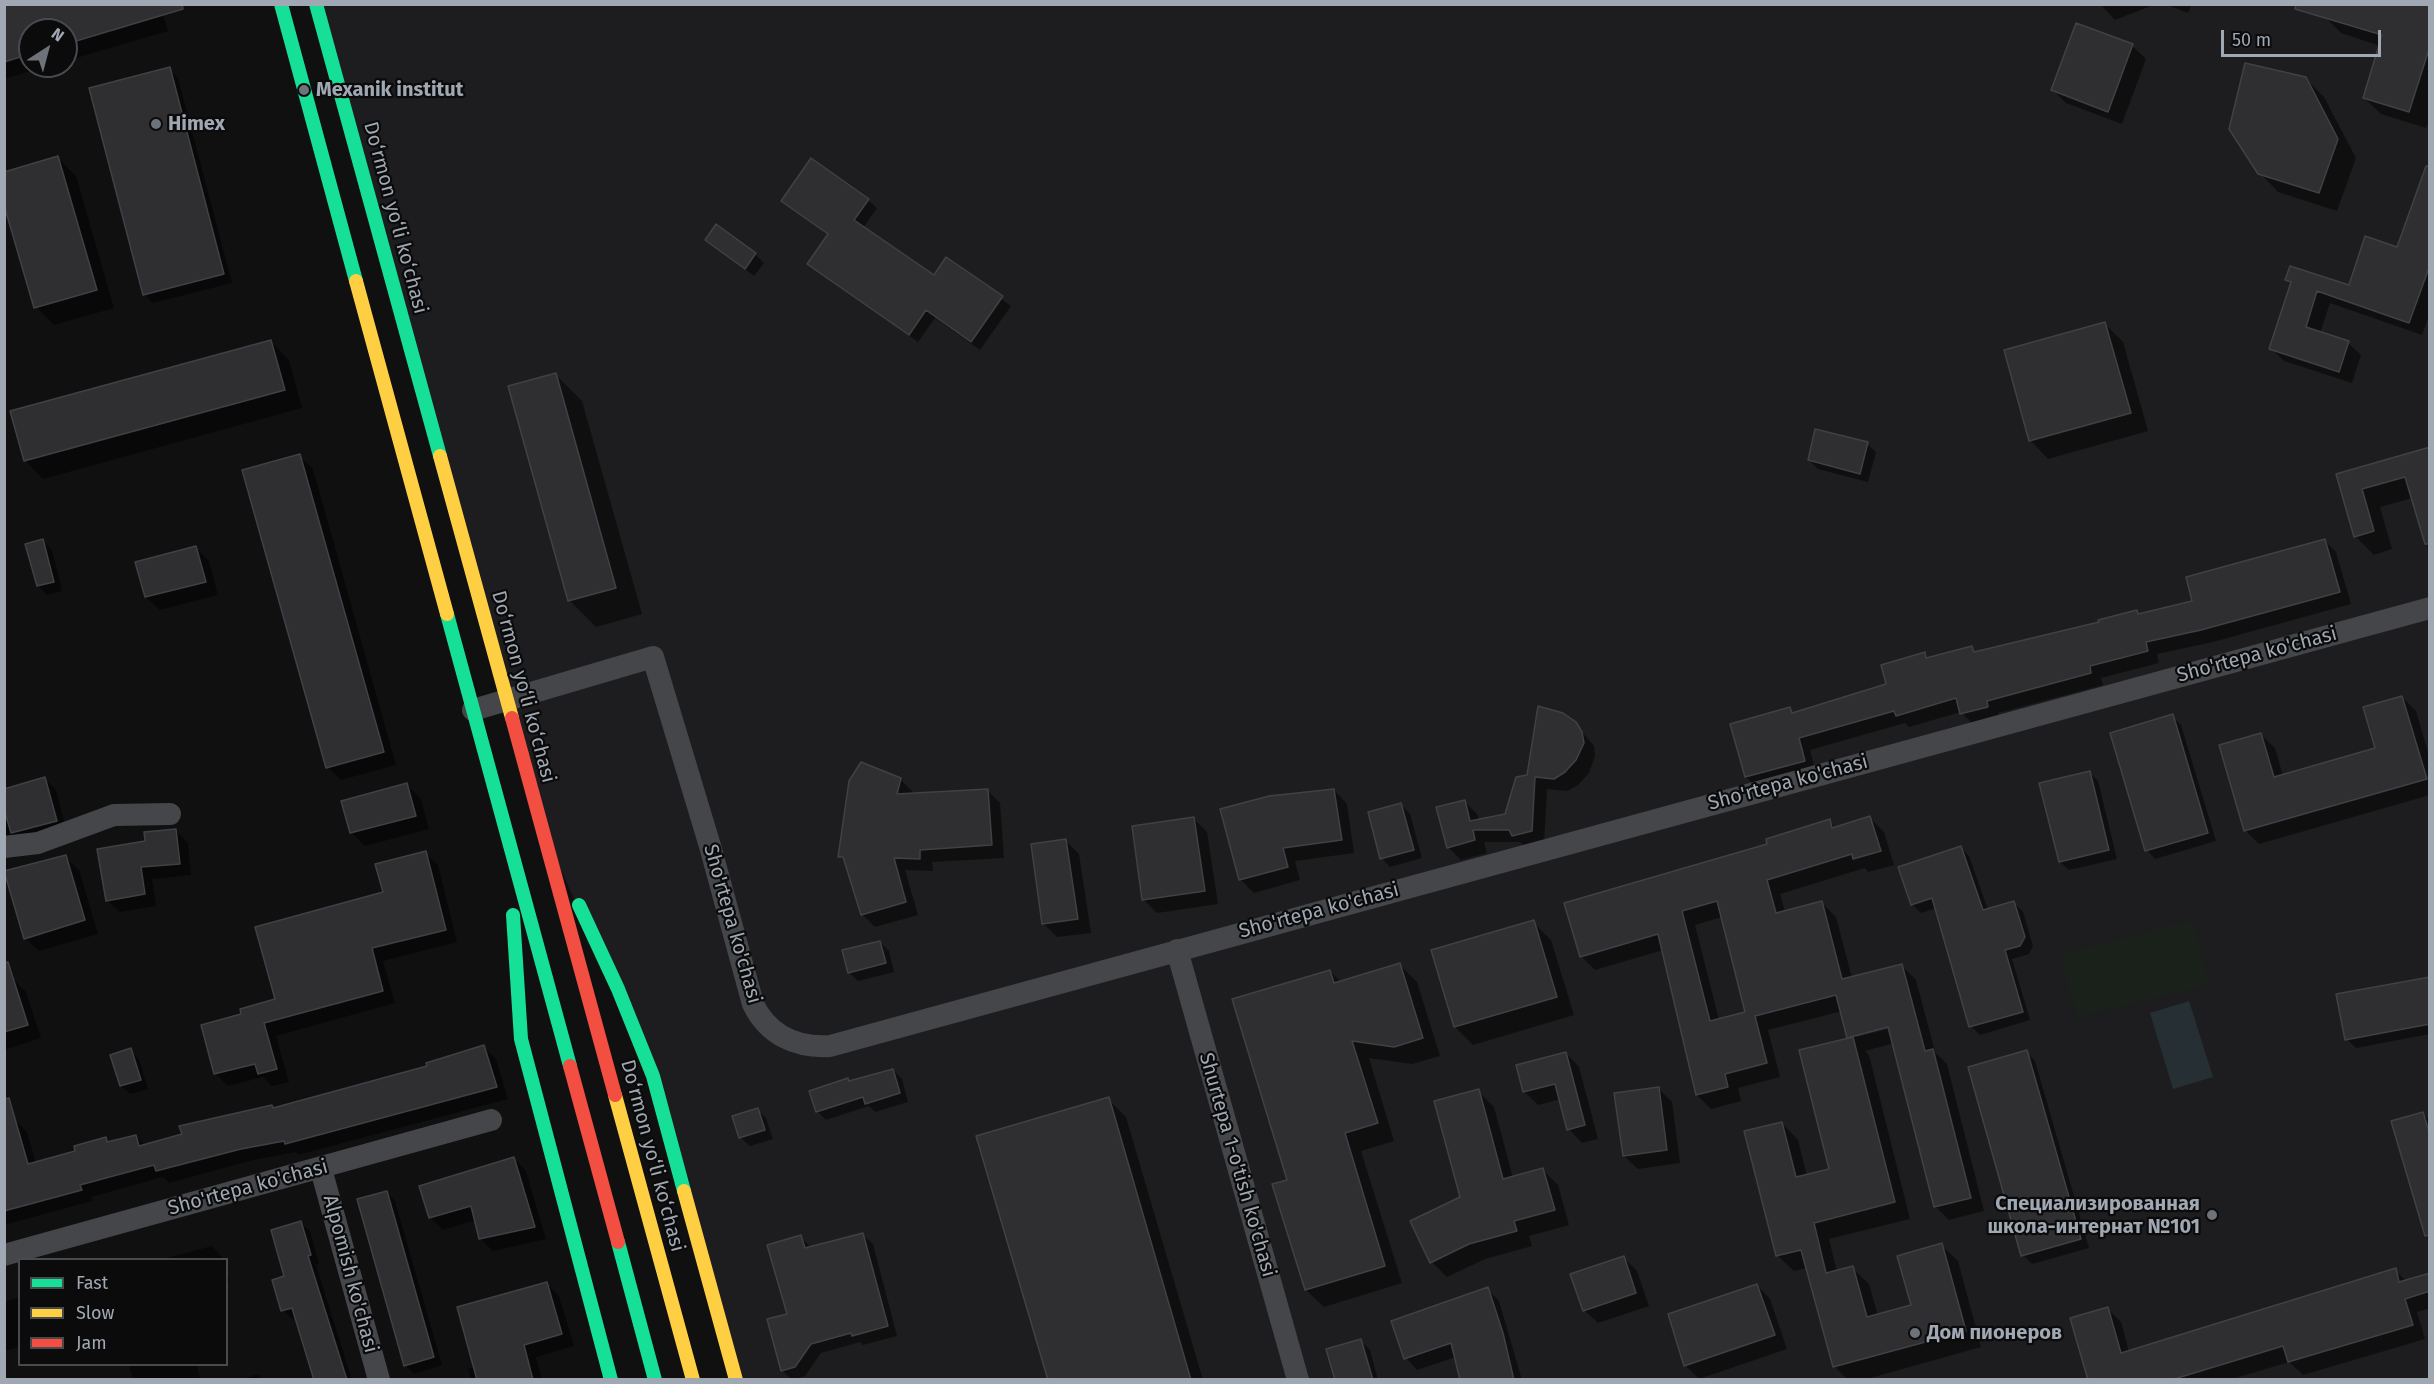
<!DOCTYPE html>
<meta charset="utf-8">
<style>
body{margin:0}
#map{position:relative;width:2434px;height:1384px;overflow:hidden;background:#101011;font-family:"Fira Sans",sans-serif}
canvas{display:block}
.frame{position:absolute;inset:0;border:6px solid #a0a8b3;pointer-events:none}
.legend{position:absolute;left:18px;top:1258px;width:210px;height:108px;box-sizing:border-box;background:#0b0b0c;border:2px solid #474a4f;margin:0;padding:8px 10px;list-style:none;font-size:18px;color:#a0a8b3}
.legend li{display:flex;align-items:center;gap:12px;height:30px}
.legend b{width:30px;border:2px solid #474a4f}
.north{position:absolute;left:18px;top:18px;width:60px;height:60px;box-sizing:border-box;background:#0b0b0c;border:2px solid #474a4f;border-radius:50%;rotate:36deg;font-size:16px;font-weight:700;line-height:24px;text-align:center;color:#a0a8b3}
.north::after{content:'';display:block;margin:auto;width:21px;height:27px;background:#6e737a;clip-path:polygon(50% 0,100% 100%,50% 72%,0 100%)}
.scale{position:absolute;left:2221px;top:30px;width:160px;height:27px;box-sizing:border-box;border:3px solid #a0a8b3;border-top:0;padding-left:8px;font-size:18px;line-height:21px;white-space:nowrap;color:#a0a8b3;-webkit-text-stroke:4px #0b0b0c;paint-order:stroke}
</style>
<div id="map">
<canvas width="2434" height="1384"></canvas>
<div class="frame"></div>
<ul class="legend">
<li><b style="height:8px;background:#16e098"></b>Fast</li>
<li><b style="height:8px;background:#ffcf43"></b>Slow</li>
<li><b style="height:8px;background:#f24e42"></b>Jam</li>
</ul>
<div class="north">N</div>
<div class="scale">50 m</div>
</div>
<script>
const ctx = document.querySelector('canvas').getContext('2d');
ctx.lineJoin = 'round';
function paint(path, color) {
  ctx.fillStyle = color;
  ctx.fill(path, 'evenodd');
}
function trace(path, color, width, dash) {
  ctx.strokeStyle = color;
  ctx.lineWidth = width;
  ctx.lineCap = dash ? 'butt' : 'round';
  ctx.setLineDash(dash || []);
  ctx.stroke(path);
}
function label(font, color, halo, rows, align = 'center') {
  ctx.font = font + ' "Fira Sans",sans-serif';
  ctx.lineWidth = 4.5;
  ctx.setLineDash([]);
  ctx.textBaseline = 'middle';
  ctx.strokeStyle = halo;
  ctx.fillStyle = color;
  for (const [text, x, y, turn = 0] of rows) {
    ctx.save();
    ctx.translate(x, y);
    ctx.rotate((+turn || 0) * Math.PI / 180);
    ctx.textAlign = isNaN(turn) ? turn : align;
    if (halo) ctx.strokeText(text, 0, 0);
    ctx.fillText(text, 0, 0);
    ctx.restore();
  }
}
const built = new Path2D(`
 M316,5H2429V1379H736L653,1076L541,825Z`);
const green = new Path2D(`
 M2192,920L2209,984L2077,1018L2060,954Z`);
const water = new Path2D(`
 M2189,1001L2213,1077L2173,1089L2150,1013Z`);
const shadow = new Path2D(`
 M4,4H160L168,31L66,61V30H30V66H48L4,79Z
 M2100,4H2156L2115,20Z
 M2165,4H2192L2188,13Z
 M2430,4V117L2426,128L2381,114L2364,98L2380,46L2341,33L2324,16Z
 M2132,46L2146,59L2122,124L2066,103L2053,90Z
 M169,69L178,78L232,283L153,303L144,294Z
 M2305,78L2324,97L2356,158L2337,211L2278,192L2260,173Z
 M58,158L76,176L114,308L54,325L36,307Z
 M2430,183V313L2422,335L2330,303L2320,333L2348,343L2361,355L2352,383L2284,361L2271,348L2292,285L2286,280L2350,287L2398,249L2412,203L2415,204Z
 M868,200L877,208L863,228L934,277L947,259L1011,306L980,350L935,318L918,342L809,264L829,236L783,201Z
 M707,240L755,254L764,263L754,276Z
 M2105,324L2123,342L2148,431L2048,459L2030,440Z
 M271,342L289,360L302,408L43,479L25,460Z
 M556,375L582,401L642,614L596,627L569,600Z
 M1867,444L1876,452L1868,482L1818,469L1809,460Z
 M2430,448V556L2413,498L2380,507L2392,549L2374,555L2355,536L2337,475Z
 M299,456L313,469L396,765L341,780L327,767Z
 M2324,540L2336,552L2351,604L2213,642L2157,654L2159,663L2101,678L2103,685L1998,713L1999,719L1974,725L1961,712L1909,727L1905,723L1810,750L1816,773L1758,789L1746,777L1790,709L1795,714L1888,685L1924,654L1929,659L1972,648L1977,653L2101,624L2137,612L2140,615L2194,602Z
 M43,541L52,550L62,591L47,595L38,586Z
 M196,548L209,561L218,595L160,610L146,597Z
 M2402,697L2416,711L2430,759V795L2259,844L2245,830L2261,735L2275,748L2283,776L2377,749Z
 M2172,716L2181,725L2216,841L2155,859L2147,850Z
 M1575,724L1594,746L1595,756L1589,773L1578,785L1567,791L1547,789L1544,844L1526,848L1520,842H1484L1487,853L1461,860L1448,847L1464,801L1477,814L1479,820L1506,815L1528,776Z
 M2089,772L2098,781L2117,859L2069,870L2060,862Z
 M45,779L56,790L67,832L4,846V790Z
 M900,779L913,792L912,795L987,790L1000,803L1004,858L932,862L933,871L905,870L918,915L875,927L862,914L847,863L840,856Z
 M407,785L421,799L429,829L365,846L351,832Z
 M1334,790L1347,804L1354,853L1295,861L1300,880L1254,893L1240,879Z
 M1401,805L1410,814L1422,858L1390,867L1382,858Z
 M1870,818L1884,832L1894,865L1868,872L1865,868L1780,894L1785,912L1822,903L1836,917L1852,978L1902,966L1916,980L1935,1052L1947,1064L1984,1211L1949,1220L1935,1206L1894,1043L1865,1051L1869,1055L1910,1219L1829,1239L1837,1272L1852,1268L1869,1284L1878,1316L1913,1306L1941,1245L1958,1261L1981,1347L1863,1380H1848L1834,1366L1807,1268L1794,1271L1777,1255L1782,1123L1798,1140L1807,1176L1831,1170L1850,1039L1842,1011L1768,1030L1780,1077L1738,1088L1741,1101L1711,1109L1697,1095L1663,950L1595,970L1581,956L1769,845L1829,821L1836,828ZM1722,917L1747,1013L1719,1020L1695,925ZM1895,1024L1896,1027L1856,1037V1034Z
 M1194,819L1207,832L1218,904L1157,913L1143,899Z
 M176,831L188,843L191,875L152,879L156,906L120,912L108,901L147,843Z
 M1066,841L1079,854L1091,933L1057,937L1044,924Z
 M1960,847L1969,856L1988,910L2014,903L2023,912L2033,946L2029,954L2012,959L2030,1020L1980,1035L1971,1026L1937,908L1921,913L1912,904Z
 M425,853L438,865L457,942L383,961L395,1003L276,1036L289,1082L272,1086L263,1077L228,1086L215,1073L243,1015L277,1000Z
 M65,857L79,870L98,934L39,951L25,938Z
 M1533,922L1551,940L1574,1015L1473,1045L1455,1027Z
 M880,942L889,951L894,972L858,981L849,972Z
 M1399,964L1417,982L1440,1056L1412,1064L1369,1058L1394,1141L1361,1151L1402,1283L1324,1307L1306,1290L1330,971L1341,982Z
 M2430,978V1034L2356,1048L2347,1039Z
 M13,979L26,992L41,1038L4,1050V981Z
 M484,1047L496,1059L508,1099L298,1155L296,1152L253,1160L169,1183L163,1177L91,1197L92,1201L4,1225V1123L15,1120L27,1132L36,1164L77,1152L105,1139L110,1143L136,1136L145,1146L271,1106L274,1109L428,1067Z
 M130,1050L139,1059L148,1089L130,1094L121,1086Z
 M2026,1052L2035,1061L2089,1248L2032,1264L2023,1255Z
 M1566,1053L1579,1067L1598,1139L1582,1143L1569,1129L1561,1099L1538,1105L1524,1091Z
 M893,1070L902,1079L908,1102L875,1112L869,1106L826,1120L817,1111L848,1079L851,1083Z
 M1658,1088L1672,1102L1680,1163L1638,1169L1624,1156Z
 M1478,1091L1494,1107L1513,1178L1543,1170L1558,1185L1569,1225L1529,1236L1532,1246L1485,1259L1447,1277L1432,1262L1461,1197Z
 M1108,1099L1126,1117L1203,1380H1049Z
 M757,1110L766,1118L773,1139L750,1146L741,1138L734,1117Z
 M2422,1113L2430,1121V1245L2392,1122Z
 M514,1158L526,1171L546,1239L493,1251L480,1238L476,1220L443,1230L430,1217Z
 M386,1192L395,1201L442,1365L414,1374L405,1365Z
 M301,1223L310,1231L319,1264L316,1265L352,1380H316L297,1318L292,1319L283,1310L286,1277Z
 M863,1235L873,1244L897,1336L863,1345L860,1342L821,1353L805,1376L792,1380L782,1370L801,1237L811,1248Z
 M212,1246L224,1260H159Z
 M1624,1258L1637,1271L1649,1306L1598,1323L1584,1310Z
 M226,1270L230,1281L226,1282Z
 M2395,1270L2406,1281L2430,1274V1308L2417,1312L2425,1339L2303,1375L2289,1362L2229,1380H2090L2107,1308L2121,1322L2129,1352Z
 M547,1284L559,1296L574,1346L536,1357L542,1380H471L468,1369L475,1367Z
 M1757,1285L1770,1299L1787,1349L1699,1379L1685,1365Z
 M1487,1289L1499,1301L1522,1380H1462L1456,1357L1417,1370L1406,1358Z
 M20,1297V1347L4,1351V1302Z
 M1361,1341L1370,1350L1378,1380H1336Z
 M129,1364H196L201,1380H133Z
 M258,1374L263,1380H240Z`);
const building = new Path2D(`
 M4,4H182L183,9L66,44V30H30V54L4,62Z
 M2296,4H2430V46L2409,112L2363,98L2382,35L2295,9Z
 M2076,23L2133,44L2108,112L2051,90Z
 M2245,63L2306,77L2338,139L2319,193L2258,174L2229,129Z
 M170,67L224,274L143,295L89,88Z
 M58,156L97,290L34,308L4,205V172Z
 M811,158L869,199L854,220L934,275L946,257L1003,296L971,342L926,310L909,335L807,264L828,234L781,201Z
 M2426,166H2430V265L2409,323L2317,291L2306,327L2349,341L2339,372L2269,349L2291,282L2285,280L2290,266L2349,285L2365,236L2397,247Z
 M716,224L756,253L745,269L705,240Z
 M2105,322L2131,413L2029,441L2004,350Z
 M271,340L285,390L24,461L10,411Z
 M556,373L616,588L568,601L508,386Z
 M1815,429L1868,442L1860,474L1808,460Z
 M2430,447V544H2425L2405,477L2362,489L2374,531L2354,537L2336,474Z
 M300,454L384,752L326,768L242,470Z
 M43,539L54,582L37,586L25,544Z
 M2325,539L2340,592L2201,630L2146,642L2148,651L2090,666L2091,673L1987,701L1988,707L1960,714L1956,698L1896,716L1894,711L1799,738L1805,761L1745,777L1730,724L1790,707L1792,713L1886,684L1881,665L1925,652L1926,658L1972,646L1974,652L2099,622L2098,620L2137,610L2138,614L2192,601L2186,577Z
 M196,546L206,582L145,597L135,562Z
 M2402,696L2427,779L2244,831L2219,745L2261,733L2274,777L2375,748L2363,707Z
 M1538,706L1563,713L1576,722L1582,732L1584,743L1576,760L1565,772L1554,779L1535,777L1532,831L1512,836L1509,830H1473L1475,840L1447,848L1436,807L1465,800L1470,821L1505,814L1516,777L1527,775Z
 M2173,714L2208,833L2145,851L2110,733Z
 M861,762L901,778L897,794L988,789L992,845L920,850V859L894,858L906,902L861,915L843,857H838L849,781Z
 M2090,771L2109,850L2059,862L2039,783Z
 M45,777L57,821L11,833L4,809V789Z
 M407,783L416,816L350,833L341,801Z
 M1334,789L1342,840L1283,848L1288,867L1239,880L1220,809L1269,796Z
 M1401,803L1414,850L1380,859L1368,812Z
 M1870,816L1881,851L1853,859L1852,854L1767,880L1776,913L1822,901L1842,979L1902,964L1925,1051L1933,1049L1971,1198L1934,1207L1888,1027L1847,1038L1836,995L1755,1016L1767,1063L1725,1074L1728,1087L1696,1095L1658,934L1580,957L1564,903L1767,844L1766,839L1830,819L1832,828ZM1717,901L1745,1012L1710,1021L1682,911Z
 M1194,817L1205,891L1142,900L1132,826Z
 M176,829L180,864L141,867L145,894L106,901L97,849L145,841L144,832Z
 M1066,839L1078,919L1042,924L1031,844Z
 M1961,846L1983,910L2014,901L2025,937L2020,946L2005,950L2023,1012L1969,1027L1932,898L1911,905L1898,867Z
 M426,851L446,930L372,948L383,991L264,1023L277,1069L258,1074L255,1064L214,1074L201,1025L241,1014L240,1009L275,999L255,927L383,892L375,864Z
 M66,855L85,920L24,939L4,871Z
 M1534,920L1557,997L1454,1027L1431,950Z
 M880,941L886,963L848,973L842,950Z
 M8,962L28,1025L4,1032V963Z
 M1400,963L1423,1038L1394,1047L1352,1041L1378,1123L1345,1133L1385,1266L1305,1290L1272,1184L1287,1180L1232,999L1330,970L1334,983Z
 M2430,977V1024L2345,1040L2336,994Z
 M1853,1037L1895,1202L1814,1223L1826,1273L1853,1266L1867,1317L1911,1305L1897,1256L1942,1243L1966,1331L1833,1367L1801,1250L1776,1256L1744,1131L1782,1122L1796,1177L1829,1169L1799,1050Z
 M484,1045L497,1087L285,1144L284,1141L241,1149L156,1171L154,1165L80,1185L82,1190L4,1211V1099L9,1098L28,1164L75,1151L74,1146L106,1137L107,1142L136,1135L139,1146L182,1134L179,1126L272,1105L273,1108L427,1066L426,1063Z
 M131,1048L141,1080L120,1086L110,1055Z
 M2027,1050L2081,1239L2021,1256L1968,1067Z
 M1566,1052L1585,1125L1567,1130L1555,1084L1523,1092L1516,1065Z
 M893,1069L900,1093L865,1104L863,1097L816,1112L809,1091L848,1078L849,1081Z
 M1659,1087L1667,1150L1623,1156L1614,1093Z
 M1479,1089L1503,1179L1543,1168L1555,1210L1514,1221L1517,1231L1469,1244L1430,1263L1410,1221L1460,1197L1434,1101Z
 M1109,1097L1191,1380H1048L976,1136Z
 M758,1108L765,1130L739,1138L732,1116Z
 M2423,1112L2430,1135V1235L2425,1236L2391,1121Z
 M514,1157L535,1227L479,1239L471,1206L429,1218L419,1186Z
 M387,1191L434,1357L404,1366L357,1199Z
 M301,1221L311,1255L308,1256L347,1380H314L292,1308L281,1311L272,1280L284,1276L271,1230Z
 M863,1233L888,1326L852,1336L851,1333L811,1344L795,1367L781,1371L767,1319L787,1314L767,1245L801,1235L805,1248Z
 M1624,1256L1636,1293L1583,1311L1570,1274Z
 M2396,1268L2399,1282L2430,1273V1291L2405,1299L2413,1325L2288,1362L2283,1346L2171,1380H2088L2070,1318L2108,1307L2121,1353Z
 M547,1282L562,1334L524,1345L533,1380H477L457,1307Z
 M1757,1284L1775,1335L1684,1366L1668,1314Z
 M1488,1287L1503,1333L1514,1380H1460L1451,1343L1404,1359L1391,1321Z
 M1361,1339L1373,1380H1335L1326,1349Z`);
const street = new Path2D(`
 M473,710L653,657L710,846L753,1004C768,1035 796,1048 830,1046L2430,608
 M4,847L38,843L114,815L170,814
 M1177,950L1298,1380
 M321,1169L379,1380
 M4,1255L491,1120`);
const fast = new Path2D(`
 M281,4L356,281
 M316,4L440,456
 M447,614L570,1066
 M579,905L618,989L653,1076L684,1191
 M513,915L521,1039L611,1380
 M618,1242L655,1380`);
const slow = new Path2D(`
 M356,281L447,614
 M440,456L512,718
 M615,1095L693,1380
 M684,1191L736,1380`);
const jam = new Path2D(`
 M512,718L615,1095
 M570,1066L618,1242`);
const markers = [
 [304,90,6,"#6e737a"],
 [156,124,6,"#6e737a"],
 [2212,1215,6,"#6e737a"],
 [1915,1333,6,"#6e737a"]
];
const poiNames = [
 ["Mexanik institut",316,90],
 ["Himex",168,124],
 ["Специализированная",2200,1204,"right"],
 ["школа-интернат №101",2200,1227,"right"],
 ["Дом пионеров",1927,1333]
];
const streetNames = [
 ["Do‘rmon yo‘li ko‘chasi",395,218,75],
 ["Sho'rtepa ko'chasi",2257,655,-15],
 ["Do‘rmon yo‘li ko‘chasi",523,687,75],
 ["Sho'rtepa ko'chasi",1788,783,-15],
 ["Sho'rtepa ko'chasi",1319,911,-15],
 ["Sho'rtepa ko'chasi",732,924,74],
 ["Do‘rmon yo‘li ko‘chasi",652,1156,75],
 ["Shurtepa 1-o'tish ko'chasi",1237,1165,74],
 ["Sho'rtepa ko'chasi",248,1188,-15],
 ["Alpomish ko'chasi",350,1274,75]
];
paint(built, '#1d1d1f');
paint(green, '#1a211b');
paint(water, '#262f34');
paint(shadow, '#0007');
paint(building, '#2f2f31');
trace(building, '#3f4145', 1.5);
trace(street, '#454649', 22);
trace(fast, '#16e098', 14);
trace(slow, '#ffcf43', 14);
trace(jam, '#f24e42', 14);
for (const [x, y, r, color] of markers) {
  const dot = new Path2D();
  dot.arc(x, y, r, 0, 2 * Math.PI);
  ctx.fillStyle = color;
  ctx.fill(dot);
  trace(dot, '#0b0b0c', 2);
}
label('bold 20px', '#a0a8b3', '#0b0b0c', poiNames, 'left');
label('20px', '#a0a8b3', '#0b0b0c', streetNames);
</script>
